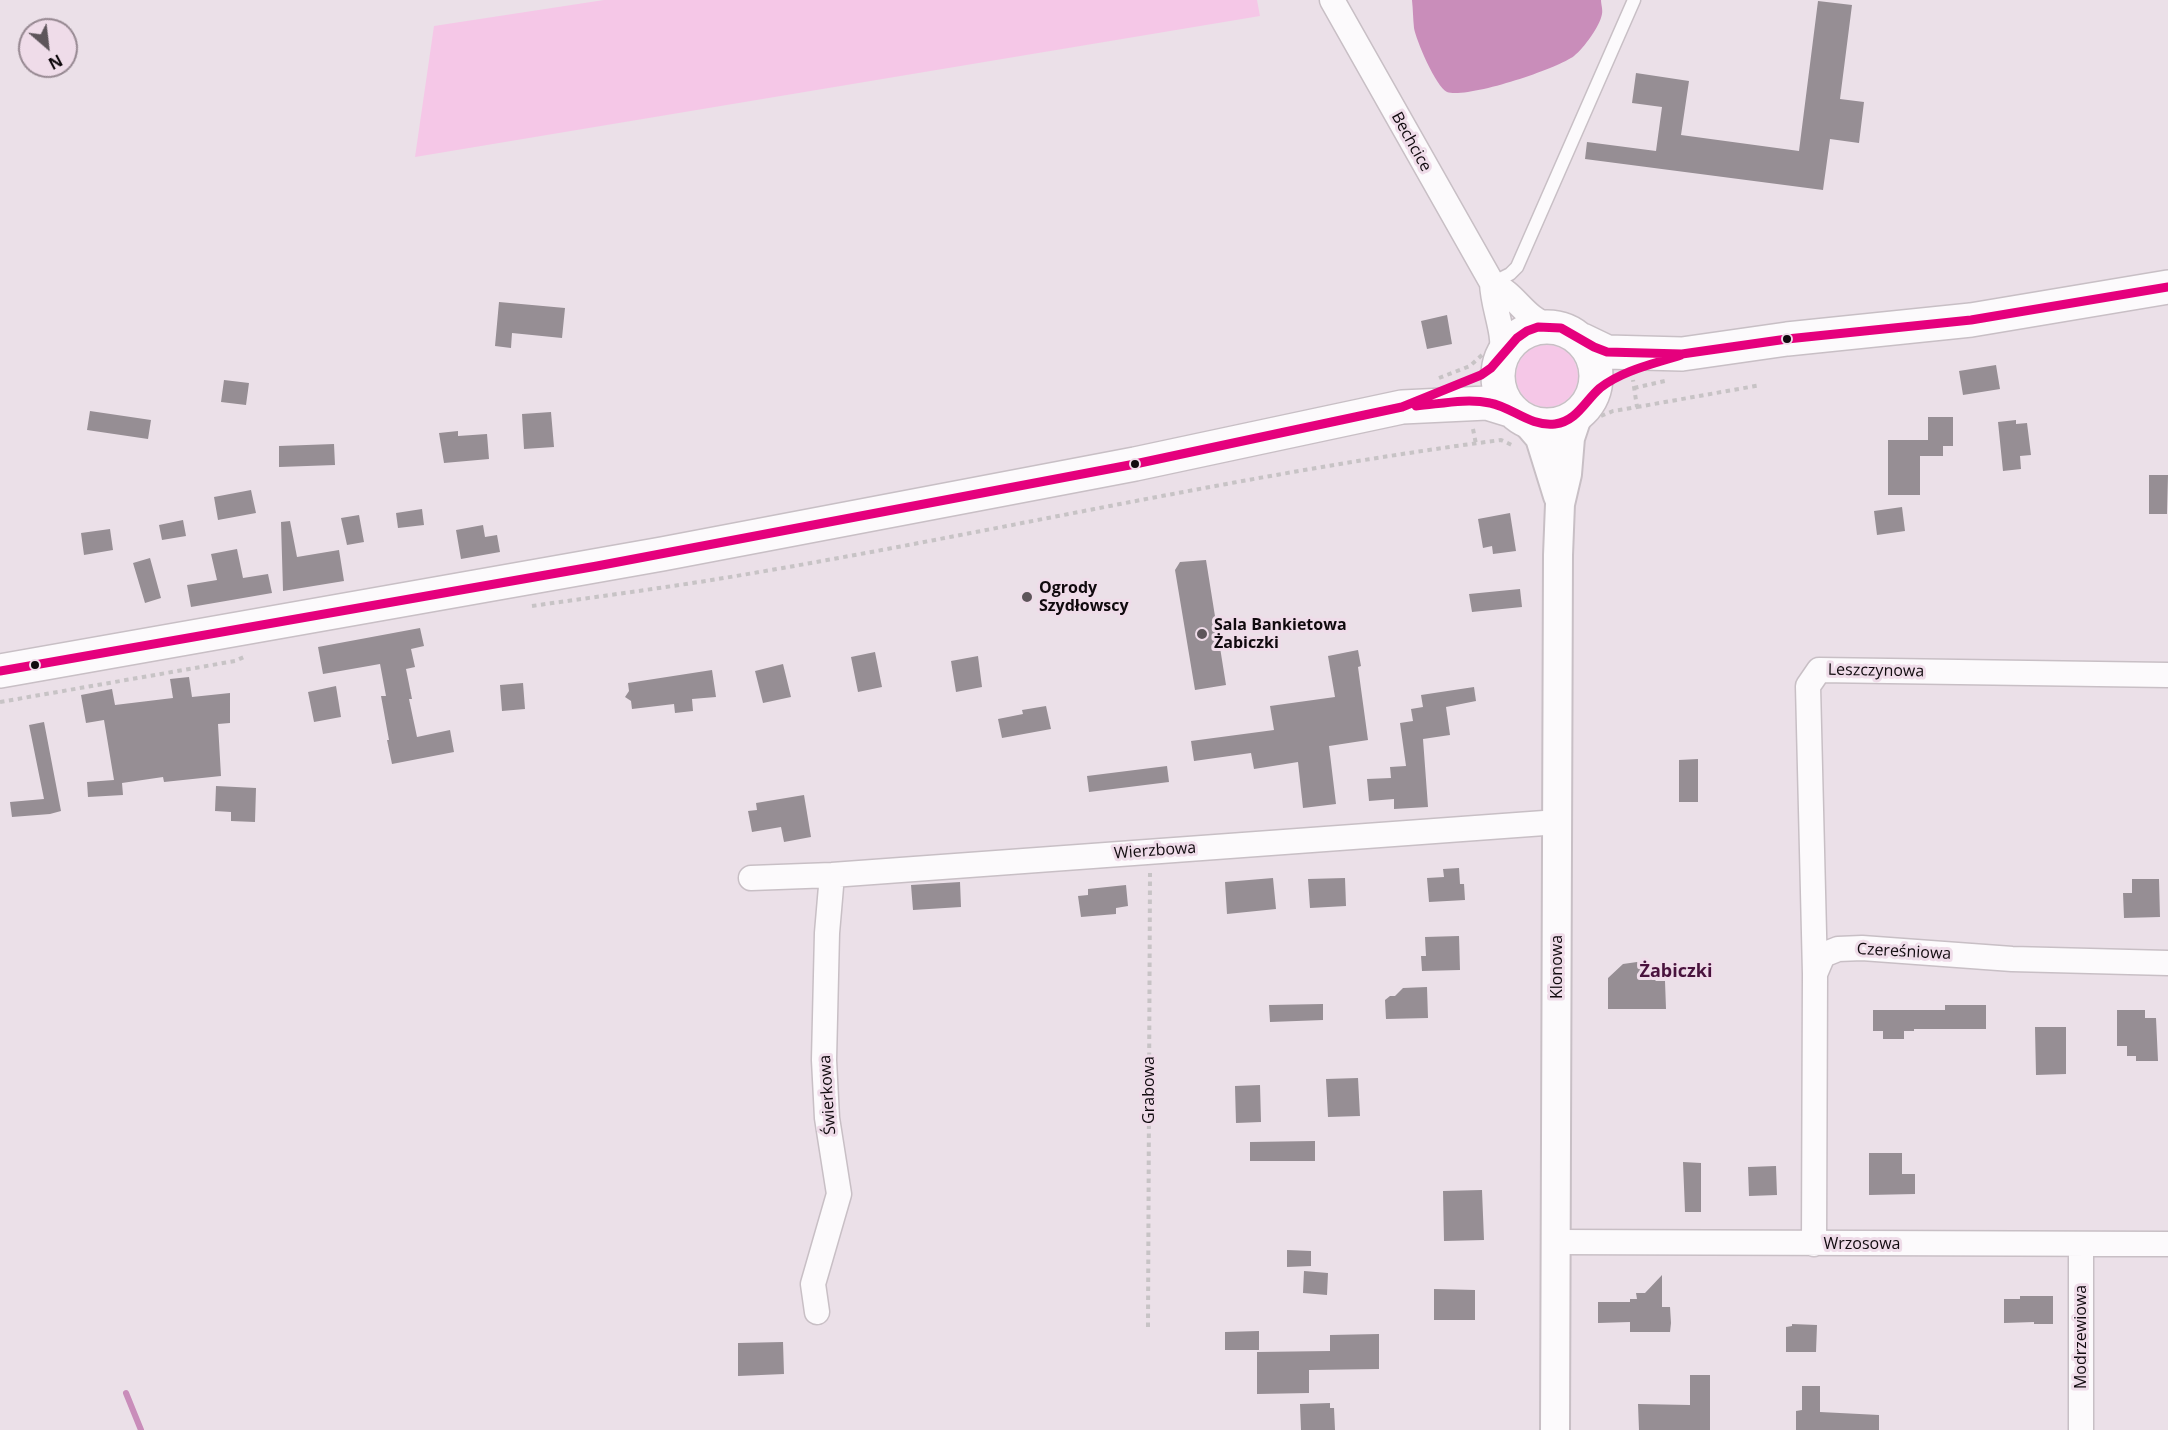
<!DOCTYPE html>
<meta charset="utf-8">
<style>
body{margin:0}
#map{position:relative;width:2168px;height:1430px;overflow:hidden;background:#ebe0e8;font-family:"Open Sans",sans-serif}
canvas{display:block}
.north{position:absolute;left:18px;top:18px;width:60px;height:60px;box-sizing:border-box;background:#efdce9;border:2px solid #968891;border-radius:50%;rotate:152deg;font-size:16px;font-weight:700;line-height:24px;text-align:center;color:#100a0e}
.north::after{content:'';display:block;margin:auto;width:21px;height:27px;background:#5d555a;clip-path:polygon(50% 0,100% 100%,50% 72%,0 100%)}
</style>
<div id="map">
<canvas width="2168" height="1430"></canvas>
<div class="north">N</div>
</div>
<script>
const ctx = document.querySelector('canvas').getContext('2d');
ctx.lineJoin = 'round';
function paint(path, color) {
  ctx.fillStyle = color;
  ctx.fill(path, 'evenodd');
}
function trace(path, color, width, dash) {
  ctx.strokeStyle = color;
  ctx.lineWidth = width;
  ctx.lineCap = dash ? 'butt' : 'round';
  ctx.setLineDash(dash || []);
  ctx.stroke(path);
}
function label(font, color, halo, rows, align = 'center') {
  ctx.font = font + ' "Open Sans",sans-serif';
  ctx.lineWidth = 6;
  ctx.setLineDash([]);
  ctx.textBaseline = 'middle';
  ctx.strokeStyle = halo;
  ctx.fillStyle = color;
  for (const [text, x, y, turn = 0] of rows) {
    ctx.save();
    ctx.translate(x, y);
    ctx.rotate((+turn || 0) * Math.PI / 180);
    ctx.textAlign = isNaN(turn) ? turn : align;
    if (halo) ctx.strokeText(text, 0, 0);
    ctx.fillText(text, 0, 0);
    ctx.restore();
  }
}
const green = new Path2D(`
 M604,0H1257L1260,16L415,157L434,26Z
 M1516 376a31 31 0 1 1 62 0a31 31 0 1 1-62 0Z`);
const water = new Path2D(`
 M1412,0H1601C1601,4 1603,10 1602,14C1600,26 1584,48 1574,56C1557,69 1467,99 1447,92C1436,87 1416,40 1414,28C1413,19 1413,9 1412,0Z`);
const stream = new Path2D(`
 M126,1393L141,1430`);
const building = new Path2D(`
 M1818,1L1852,5L1840,99L1864,102L1859,143L1830,139L1823,190L1585,159L1587,142L1656,151L1662,107L1632,103L1636,73L1689,81L1681,135L1799,151Z
 M499,302L565,308L562,338L512,333L511,348L495,346Z
 M1447,315L1452,344L1427,349L1421,321Z
 M1996,365L2000,389L1963,395L1959,371Z
 M224,380L249,383L246,405L221,402Z
 M90,411L151,420L148,439L87,430Z
 M551,412L554,447L524,449L522,414Z
 M1928,417H1953V446H1943V456H1920V495H1888V440H1928Z
 M2016,420V424L2027,423L2031,455L2020,456L2021,469L2003,471L1998,422Z
 M458,431V436L487,434L489,459L444,463L439,433Z
 M334,444L335,465L279,467V446Z
 M2149,475H2168L2167,514H2149Z
 M251,490L256,513L218,520L214,497Z
 M1902,507L1905,531L1877,535L1874,511Z
 M422,509L424,525L398,528L396,513Z
 M1510,513L1516,551L1493,554L1492,546L1483,548L1478,519Z
 M359,515L364,542L347,545L341,518Z
 M183,520L186,536L162,540L159,525Z
 M290,521L297,557L339,550L344,581L283,591L281,522Z
 M483,525L485,537L497,535L500,552L461,559L456,530Z
 M110,529L113,550L84,555L81,533Z
 M237,549L243,578L268,574L272,593L191,607L187,585L217,580L211,554Z
 M150,558L161,598L145,603L133,563Z
 M1206,560L1226,685L1195,690L1175,570L1180,562Z
 M1520,589L1522,607L1472,612L1469,594Z
 M420,628L424,646L411,649L415,667L406,669L412,699H409L417,737L450,730L454,752L392,764L387,740H389L381,696H386L380,664L323,674L318,647Z
 M1358,650L1361,666L1358,667L1368,740L1329,746L1336,804L1303,808L1298,762L1254,769L1251,753L1194,761L1191,741L1274,730L1270,706L1335,697L1328,656Z
 M875,652L882,687L858,692L851,657Z
 M978,656L982,687L956,692L951,661Z
 M783,664L791,697L763,703L755,671Z
 M712,670L716,697L692,699L693,711L675,713L674,704L632,709L631,701L625,697L629,691L628,683Z
 M189,677L192,697L230,693V723L218,724L221,776L164,782L163,777L122,783L123,795L88,797L87,782L114,780L104,720L86,723L81,695L112,689L115,705L173,698L170,679Z
 M523,683L525,709L502,711L500,685Z
 M336,686L341,717L314,722L308,692Z
 M1474,687L1476,701L1446,707L1450,735L1423,739L1428,807L1394,809V799L1369,801L1367,779L1391,778L1390,767L1406,766L1400,723L1413,721L1411,709L1423,707L1421,695Z
 M1046,706L1051,729L1002,738L998,719L1023,714L1022,710Z
 M44,722L61,811L50,814L12,817L10,802L44,799L29,725Z
 M1698,759V802H1679V760Z
 M1167,766L1169,782L1089,792L1087,776Z
 M216,786L256,788L255,822L231,821V812L215,811Z
 M804,795L811,837L784,842L781,827L752,832L748,811L757,810L756,803Z
 M1459,868L1460,884H1464L1465,900L1429,902L1427,878L1444,877L1443,869Z
 M1273,878L1276,909L1227,914L1225,882Z
 M1345,878L1346,906L1310,908L1308,879Z
 M2132,879H2159L2160,917L2124,918L2123,893H2132Z
 M960,882L961,907L913,910L911,885Z
 M1126,885L1128,906L1116,908V914L1081,917L1078,896L1088,895V889Z
 M1459,936L1460,970L1422,971L1421,956H1426L1425,937Z
 M1637,962L1656,981H1665L1666,1009H1608V978L1623,964Z
 M1427,987L1428,1018L1386,1019L1385,1000L1390,996H1395L1403,988Z
 M1323,1004V1020L1270,1022L1269,1005Z
 M1945,1005H1986V1029H1914V1031H1904V1039H1883V1031H1873V1010H1945Z
 M2117,1010H2145V1018H2156L2158,1061H2136V1056H2127V1046H2117Z
 M2035,1027H2066V1074L2036,1075Z
 M1358,1078L1360,1116L1328,1117L1326,1079Z
 M1260,1085L1261,1122L1236,1123L1235,1086Z
 M1315,1141V1161H1250V1142Z
 M1869,1153H1902V1174H1915V1194L1869,1195Z
 M1683,1162L1701,1163V1212H1685Z
 M1776,1166L1777,1195L1749,1196L1748,1167Z
 M1482,1190L1484,1240L1444,1241L1443,1191Z
 M1287,1250L1311,1251V1266L1287,1267Z
 M1304,1271L1328,1273L1327,1295L1303,1293Z
 M1662,1275V1307H1670L1671,1323L1670,1332H1630V1322L1598,1323V1302H1630V1299H1637L1636,1293H1645Z
 M1434,1289L1475,1290V1320H1434Z
 M2020,1296H2053V1324H2034V1322L2004,1323V1299H2020Z
 M1792,1324L1817,1325L1816,1352H1786V1327L1792,1326Z
 M1259,1331V1350H1225V1332Z
 M1379,1334V1369L1309,1370V1393L1257,1394V1352L1330,1351V1335Z
 M783,1342L784,1374L738,1376V1343Z
 M1690,1375H1710V1430H1639L1638,1404L1690,1405Z
 M1802,1386H1820V1412L1879,1415V1430H1796V1411L1802,1410Z
 M1330,1403V1408H1334L1335,1430H1301L1300,1404Z`);
const path = new Path2D(`
 M1439,378L1470,366L1482,355
 M1634,388L1665,381
 M1637,407L1761,385
 M1601,416L1613,411L1637,407L1633,380
 M1473,429L1476,444
 M532,606C594,597 656,589 718,579C980,536 1238,474 1501,440L1514,446
 M0,702L235,661L244,657
 M1148,1327L1150,873`);
const service = new Path2D(`
 M1492,283L1510,274L1517,267L1634,0`);
const minor = new Path2D(`
 M1332,0L1492,283C1493,309 1505,330 1502,356
 M1492,283C1518,296 1522,316 1550,327
 M751,878L832,875L1558,822
 M1815,974L1808,686L1819,670L2168,675
 M1556,1242L2168,1244
 M1814,1244L1815,974L1823,955L1838,949L1862,948L2012,959L2168,963
 M2081,1244V1430
 M817,1312L813,1284L839,1194L827,1118L824,1060L827,933L832,875`);
const tertiary = new Path2D(`
 M1523,418L1540,438L1558,496
 M1555,1430L1558,555L1560,504L1567,474L1570,438L1578,414`);
const secondary = new Path2D(`
 M1498 376a49 49 0 1 1 98 0a49 49 0 1 1-98 0Z
 M1582,340L1607,352L1682,354L1787,339L1971,320L2168,287
 M0,671L662,554L1135,464L1402,407L1487,403L1513,411`);
const bus1 = new Path2D(`
 M1416,406C1440,404 1466,398 1490,403C1512,407 1530,427 1555,424C1577,421 1585,401 1600,388C1623,370 1654,364 1681,355
 M0,671L597,566L1135,464L1402,407L1481,375L1491,368L1517,338L1527,331L1538,327L1561,328L1594,347L1607,352L1682,354L1787,339L1971,320L2168,287`);
const markers = [
 [1787,339,5,"#100a0e"],
 [1135,464,5,"#100a0e"],
 [1027,597,6,"#5d555a"],
 [1202,634,6,"#5d555a"],
 [35,665,5,"#100a0e"]
];
const streetNames = [
 ["Bechcice",1411,142,61],
 ["Leszczynowa",1876,671,1],
 ["Wierzbowa",1155,851,-4],
 ["Czereśniowa",1904,952,3],
 ["Klonowa",1557,967,-90],
 ["Grabowa",1149,1090,-90],
 ["Świerkowa",828,1095,-94],
 ["Wrzosowa",1862,1244],
 ["Modrzewiowa",2081,1337,-90]
];
const poiNames = [
 ["Ogrody",1039,588],
 ["Szydłowscy",1039,606],
 ["Sala Bankietowa",1214,625],
 ["Żabiczki",1214,643]
];
const neighbourhoodNames = [
 ["Żabiczki",1676,972]
];
paint(green, '#f5c7e7');
paint(water, '#c98dba');
trace(stream, '#c98dba', 6);
paint(building, '#968e94');
trace(service, '#c8bfc5', 15);
trace(minor, '#c8bfc5', 27);
trace(tertiary, '#c8bfc5', 32);
trace(secondary, '#c8bfc5', 36);
trace(path, '#c7c3c5', 4, [4.5, 4.5]);
trace(service, '#fcfafc', 12);
trace(minor, '#fcfafc', 24);
trace(tertiary, '#fcfafc', 28);
trace(secondary, '#fcfafc', 33);
trace(bus1, '#e5007d', 9);
for (const [x, y, r, color] of markers) {
  const dot = new Path2D();
  dot.arc(x, y, r, 0, 2 * Math.PI);
  ctx.fillStyle = color;
  ctx.fill(dot);
  trace(dot, '#efdce9', 2);
}
label('16px', '#100a0e', '#efdce9', streetNames);
label('bold 16px', '#100a0e', '#efdce9', poiNames, 'left');
label('bold 18px', '#49123d', '#efdce9', neighbourhoodNames);
</script>
